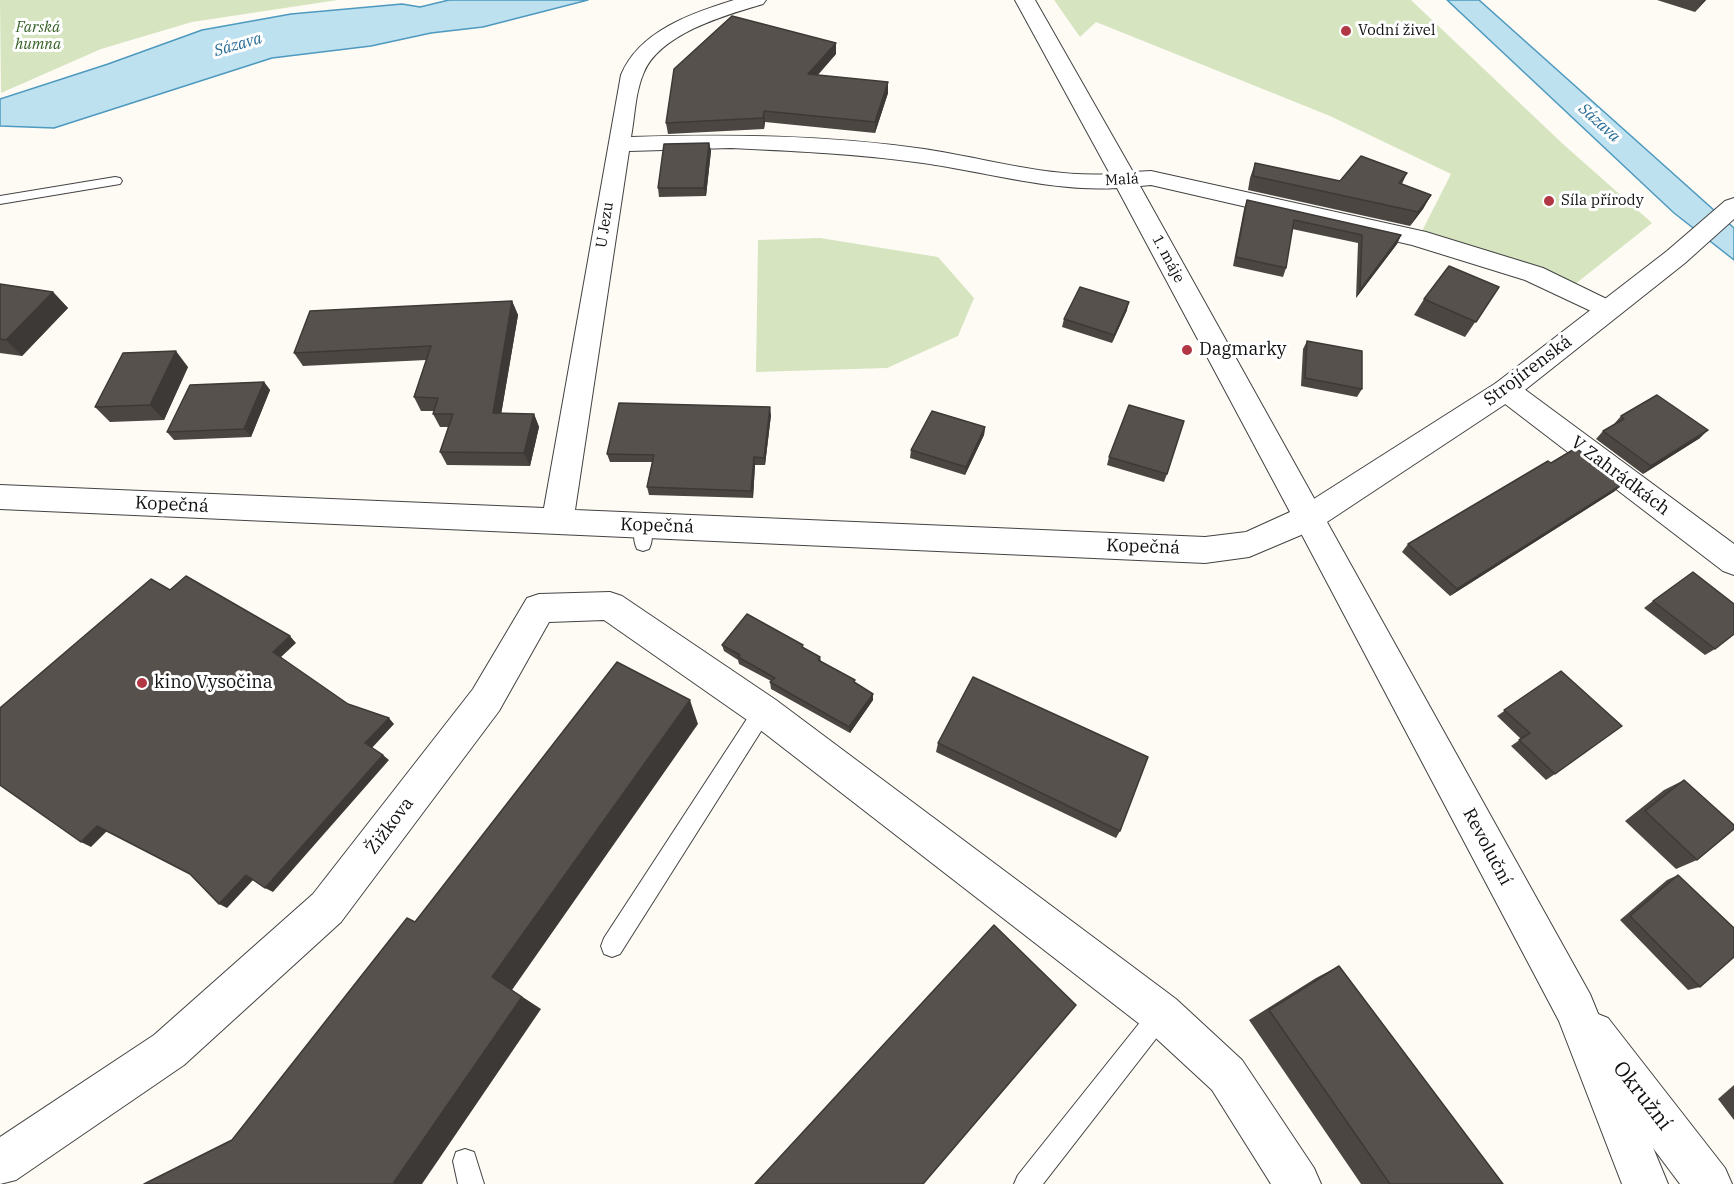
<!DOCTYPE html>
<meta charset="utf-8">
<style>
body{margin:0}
canvas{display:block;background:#fefbf4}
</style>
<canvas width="1734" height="1184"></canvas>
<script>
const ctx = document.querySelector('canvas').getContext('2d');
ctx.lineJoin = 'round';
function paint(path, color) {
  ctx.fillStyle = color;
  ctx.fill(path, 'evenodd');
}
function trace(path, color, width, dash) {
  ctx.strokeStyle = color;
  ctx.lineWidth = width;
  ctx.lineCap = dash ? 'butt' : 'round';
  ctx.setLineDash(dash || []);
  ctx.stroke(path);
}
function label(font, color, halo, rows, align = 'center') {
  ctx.font = font + ' "IBM Plex Serif",serif';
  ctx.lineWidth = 6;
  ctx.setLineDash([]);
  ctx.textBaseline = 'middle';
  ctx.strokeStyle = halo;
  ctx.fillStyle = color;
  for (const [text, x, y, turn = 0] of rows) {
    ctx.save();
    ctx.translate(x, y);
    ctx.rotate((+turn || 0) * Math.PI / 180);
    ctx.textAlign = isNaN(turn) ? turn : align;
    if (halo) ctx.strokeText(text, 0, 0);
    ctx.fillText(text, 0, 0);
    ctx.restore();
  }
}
const green = new Path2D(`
 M0,0H338L192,22L101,49L1,93Z
 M1054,0H1411L1563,144L1652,223L1574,285L1421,233L1451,174L1330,116L1096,22L1080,37Z
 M820,238L938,257L974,298L958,336L887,368L756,372L758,240Z`);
const water = new Path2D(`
 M449,0H588L483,27L431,33L371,46L272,58L54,128L0,126V99L108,64L202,30L291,14L402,4L420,7Z
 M1447,0H1479L1734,228V260L1674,213Z`);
const service = new Path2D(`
 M115,177L120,178L122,181L120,184L0,204V196Z
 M643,519L649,521C653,529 653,541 649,549L643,551L637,549C633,541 633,529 637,521Z
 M763,702L770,705L773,711L770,717L620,954L612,957L604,954L601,946L604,938L756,705Z
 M1161,1002L1169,1006L1173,1014L1169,1022L1043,1184H1014L1018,1175L1153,1006Z
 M465,1149L474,1152L484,1184H458L453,1161L456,1152Z`);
const minor = new Path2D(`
 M734,0H766L763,4C726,15 661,33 644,72C635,92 635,116 631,137C730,134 827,135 924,149C985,158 1048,178 1110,174L1015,0H1035L1133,172L1151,171L1426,232L1543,268L1617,304L1621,310L1617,316L1608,319L1525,280L1412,245L1151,185L1140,186L1325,518L1320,527L1249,557L1205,563L0,509V485L544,508L621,75C639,31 692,13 734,0ZM731,148C795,151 859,154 923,163C987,172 1052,192 1117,188L1290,512L1246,532L1205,537L575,510L629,151Z
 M1506,380L1516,383L1734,544V575L1723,571L1496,397L1492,390L1496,383Z
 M610,592L622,596L776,700L1176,999L1242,1060L1314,1168L1321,1184H1271L1212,1090L1146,1029L750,722L604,620L549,622L499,711L341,922L184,1065L16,1180L0,1184V1137L154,1035L313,894L473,689L527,598L539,594Z
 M1593,1012L1608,1018L1725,1168L1732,1184H1680L1578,1048L1572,1033L1578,1018Z`);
const tertiary = new Path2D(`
 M1734,198V219L1685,263L1516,397L1327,522L1590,994L1668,1184H1622L1559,1021L1293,518L1298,509L1496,383L1667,251L1725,201Z`);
const wall = new Path2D(`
 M1657,0H1706L1695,12Z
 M836,54L818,75L888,93L875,133L765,122L764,129L668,134L666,123Z
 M709,143L711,151L706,196L659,197L658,188Z
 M1255,163L1340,181L1407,173L1402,184L1431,195L1423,209L1410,226L1248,190L1250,178Z
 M1247,200L1401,235L1397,244L1356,298L1358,243L1292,229L1286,268L1283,277L1233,266L1244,209Z
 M0,284L53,292L68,308L22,356L0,353Z
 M1499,287L1465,337L1414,315L1424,299Z
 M512,301L518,315L501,414H534L539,427L530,466L447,465L440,452L448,427H440L433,414L434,411H421L414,397L426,360L303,366L294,353Z
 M1127,310L1112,343L1062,327L1064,319Z
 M1307,341L1362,389L1357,397L1301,386L1303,349Z
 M188,367L164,420L110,422L95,407Z
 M264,382L270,390L251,437L174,440L167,432Z
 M771,415L765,465H755L753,498L649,495L647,487L652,462H610L607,454Z
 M1621,416L1700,438L1643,474L1596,439L1603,431L1614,424Z
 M985,427L984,435L965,475L910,458L911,450Z
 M1109,457L1167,474L1164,482L1107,465Z
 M1551,463L1615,491L1450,596L1402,552L1408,544Z
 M1653,601L1715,649L1705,655L1644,608Z
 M722,645H803V648L820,657L821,661L855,680V683L873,694V700L850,733L771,689L770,682L771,681L739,664L738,660L724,651Z
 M1561,671L1555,774L1546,780L1511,746L1521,739L1497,716Z
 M938,743L1120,831L1116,838L936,752Z
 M1684,780L1697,860L1676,869L1625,821L1664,790Z
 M1678,875L1700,987L1688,990L1620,920L1667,880Z
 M1339,966L1503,1184H1361L1249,1020L1316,978Z
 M1734,1085V1120L1718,1099Z`);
const shadedWall = new Path2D(`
 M1704,0H1706L1695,12Z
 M836,43V54L809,84L808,74Z
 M888,82V93L875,133V122Z
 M764,111L765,122L764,129L763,118Z
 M709,143L711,151L706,196L704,188Z
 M1431,195L1423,209L1410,226L1418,212Z
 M1401,235L1397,244L1356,298L1360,290Z
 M53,292L68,308L22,356L6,340Z
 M512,301L518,315L499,427L493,413Z
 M1129,302L1127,310L1112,343L1114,335Z
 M176,351L188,367L164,420L150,405Z
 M264,382L270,390L251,437L244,429Z
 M770,407L771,415L765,465L764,458Z
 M534,414L539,427L530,466L524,453Z
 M985,427L984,435L965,475L966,467Z
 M1708,430L1700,438L1643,474L1651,466Z
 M754,457L755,465L753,498L751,491Z
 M1623,484L1615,491L1450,596L1457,589Z
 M290,636L296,643L280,658L273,652Z
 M873,694V700L850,733L849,727Z
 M690,700L698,724L512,990L541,1009L422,1184H395L394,1182L492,977Z
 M389,718L394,724L371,749L365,743Z
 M383,755L389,760L273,892L265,888Z
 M97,826L107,831L91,847L81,842Z
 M246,875L254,879L227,908L219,904Z`);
const building = new Path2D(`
 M732,16L836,43L808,74L888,82L875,122L764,111L763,118L666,123L674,69Z
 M709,143L704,188H658L664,144Z
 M1361,156L1407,173L1399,183L1431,195L1418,212L1253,176L1255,163L1340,181Z
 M1247,200L1401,235L1360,290L1362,235L1294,220L1286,268L1236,257Z
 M1449,266L1499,287L1476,322L1424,299Z
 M0,284L53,292L6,340L0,339Z
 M1080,287L1129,302L1114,335L1064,319Z
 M512,301L493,413L534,414L524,453L440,452L453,414H433L438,398L414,397L431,346L294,353L310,311Z
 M1307,341L1362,351V389L1305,378Z
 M176,351L150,405L95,407L123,353Z
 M264,382L244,429L167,432L190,385Z
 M1657,395L1708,430L1651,466L1603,431L1624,419L1621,416Z
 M619,403L770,407L764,458L754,457L751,491L647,487L654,455L607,454Z
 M1129,405L1184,421L1167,474L1109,457Z
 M932,411L985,427L966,467L911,450Z
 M1576,448L1623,484L1457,589L1408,544L1548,461L1551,463Z
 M1693,572L1734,604V634L1715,649L1653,601Z
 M186,576L290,636L273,652L348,704L389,718L365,743L383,755L265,888L246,875L219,904L190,874L97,826L81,842L0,785V708L151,579L170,590Z
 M747,614L803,645L802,647L820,657L818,660L855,680L854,682L873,694L849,727L770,682L775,678L738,657L740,655L722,645Z
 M617,662L690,700L492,977L522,997L394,1182L395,1184H144L232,1140L407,918L415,922Z
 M1561,671L1622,726L1555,774L1519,740L1530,733L1504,710Z
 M973,677L1148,757L1120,831L938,743Z
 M1684,780L1734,825V829L1697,860L1645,811Z
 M1678,875L1734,928V957L1700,987L1630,916Z
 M994,925L1076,1005L923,1184H755Z
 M1339,966L1503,1184H1390L1269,1010Z`);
const markers = [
 [1346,31,6,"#b13745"],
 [1549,201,6,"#b13745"],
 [1187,350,6,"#b13745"],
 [142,683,6,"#b13745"]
];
const farParknames = [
 ["Farská",38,28],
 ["humna",38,45]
];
const farPoinames = [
 ["Vodní živel",1358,31],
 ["Síla přírody",1561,201]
];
const farStreetnames = [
 ["Malá",1122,180,-3],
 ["U Jezu",605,225,-81],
 ["1. máje",1168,259,62]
];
const farWaternames = [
 ["Sázava",238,45,-16],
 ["Sázava",1599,123,42]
];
const poiNames = [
 ["Dagmarky",1199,350],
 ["kino Vysočina",154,683]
];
const streetNames = [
 ["Strojírenská",1528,371,-37],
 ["V Zahrádkách",1620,476,37],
 ["Kopečná",172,505,3],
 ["Kopečná",657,526,2],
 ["Kopečná",1143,547,2],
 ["Žižkova",390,826,-53],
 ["Revoluční",1487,847,62]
];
const nearStreetnames = [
 ["Okružní",1642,1096,52]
];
paint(green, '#d6e5c0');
paint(water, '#bee1f0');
trace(water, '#4d99bf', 1.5);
trace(service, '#434343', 2);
trace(minor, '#434343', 2);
trace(tertiary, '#434343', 2);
paint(service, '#fff');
paint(minor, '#fff');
paint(tertiary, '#fff');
paint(wall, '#4b4642');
paint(shadedWall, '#3d3936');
paint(building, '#57514d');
trace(building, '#3d3936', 1.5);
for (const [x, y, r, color] of markers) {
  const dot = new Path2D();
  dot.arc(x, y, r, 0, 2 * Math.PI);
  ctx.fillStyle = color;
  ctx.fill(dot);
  trace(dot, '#fff', 2);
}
label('italic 15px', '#376127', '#fff', farParknames);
label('15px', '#101010', '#fff', farPoinames, 'left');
label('15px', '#101010', '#fff', farStreetnames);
label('italic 16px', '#266c95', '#fff', farWaternames);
label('18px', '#101010', '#fff', poiNames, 'left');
label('18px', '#101010', '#fff', streetNames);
label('21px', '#101010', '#fff', nearStreetnames);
</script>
